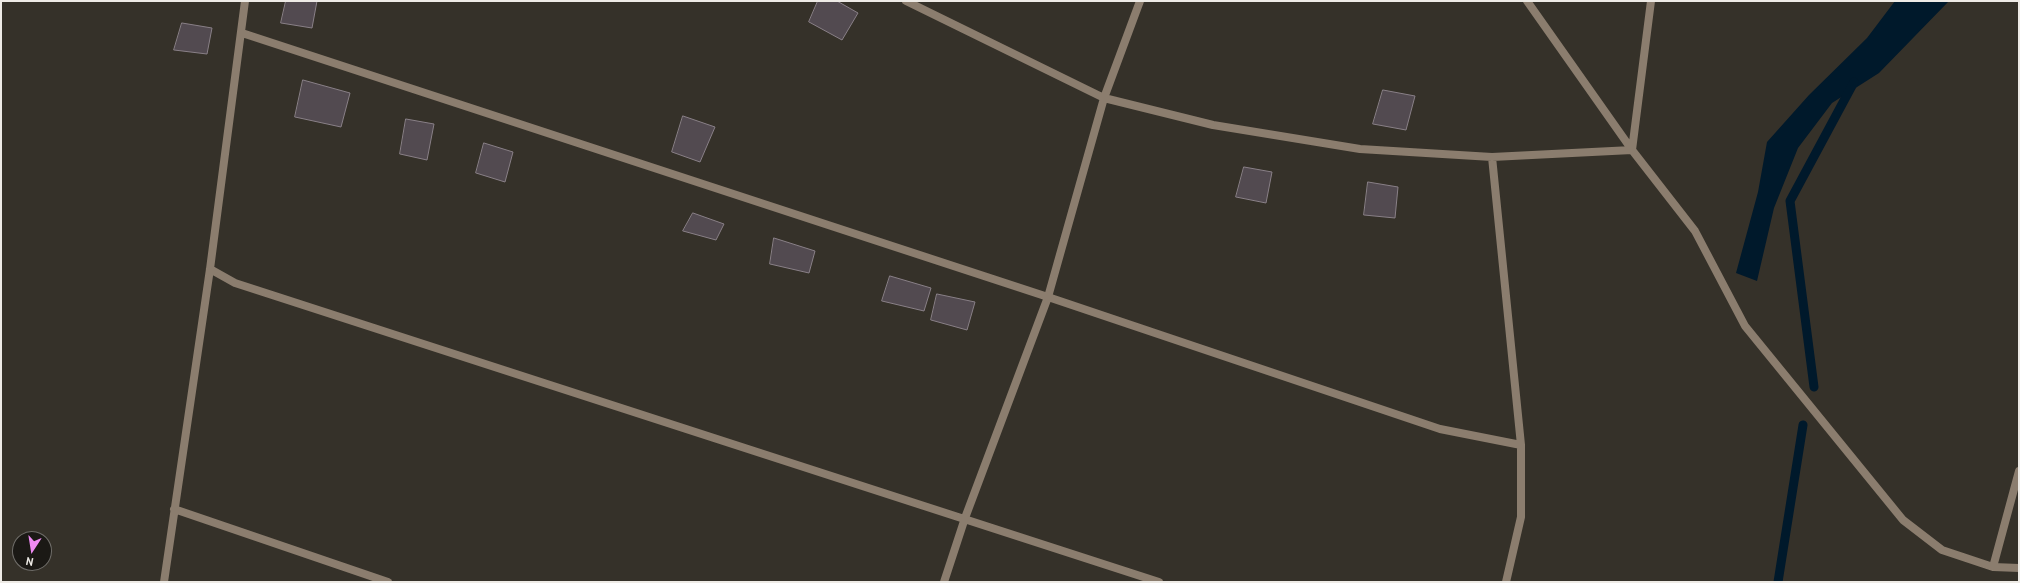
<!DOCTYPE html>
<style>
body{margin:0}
#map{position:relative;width:2020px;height:583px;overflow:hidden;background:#353129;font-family:"PT Sans",sans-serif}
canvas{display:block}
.frame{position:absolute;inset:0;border:2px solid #eeebe6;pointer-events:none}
.north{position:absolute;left:12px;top:531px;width:40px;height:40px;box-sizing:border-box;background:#1b1915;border:1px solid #6f6d69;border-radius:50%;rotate:192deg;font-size:11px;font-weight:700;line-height:16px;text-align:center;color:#eeebe6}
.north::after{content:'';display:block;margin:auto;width:14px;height:18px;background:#f18bf5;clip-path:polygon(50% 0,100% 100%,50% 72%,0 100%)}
</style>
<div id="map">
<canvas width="2020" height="583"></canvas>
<div class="frame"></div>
<div class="north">N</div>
</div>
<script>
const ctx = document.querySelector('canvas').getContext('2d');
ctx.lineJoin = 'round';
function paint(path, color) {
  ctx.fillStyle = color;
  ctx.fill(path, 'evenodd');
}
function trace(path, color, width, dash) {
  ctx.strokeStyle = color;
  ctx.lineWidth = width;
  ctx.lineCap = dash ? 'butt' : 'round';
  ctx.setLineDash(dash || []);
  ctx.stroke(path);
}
const water = new Path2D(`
 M1895,1H1949L1879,73L1832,103L1798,148L1774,208L1757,281L1736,273L1758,192L1767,142L1809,95L1867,38Z`);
const stream = new Path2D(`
 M1814,387L1790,201L1854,82
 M1778,582L1803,425`);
const building = new Path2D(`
 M286,1H317L312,28L281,23Z
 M818,1H837L858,13L842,40L809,22Z
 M182,23L212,28L207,54L174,50Z
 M303,80L350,93L341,127L295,117Z
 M1383,90L1415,96L1406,130L1373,124Z
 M683,116L715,127L700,162L672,152Z
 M406,119L434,124L427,160L400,154Z
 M484,143L513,152L505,182L476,173Z
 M1244,167L1272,172L1266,203L1236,197Z
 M1368,182L1398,187L1395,218L1364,215Z
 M693,213L724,224L716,240L683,231Z
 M774,238L815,251L809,273L770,264Z
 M890,276L931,288L924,311L882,301Z
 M937,294L975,302L967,330L931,320Z`);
const street = new Path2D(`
 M906,1L1104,98L1213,125L1360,149L1492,157L1632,150L1651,1
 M1527,1L1632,150L1695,231L1745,326L1903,520L1942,550L1993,567L2019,568
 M242,33L1048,297L1440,429L1521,445
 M1492,157L1521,445V517L1506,582
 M210,269L235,283L1159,582
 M174,509L388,582
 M1993,567L2019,471
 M164,582L210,269L245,1
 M944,582L965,518L1048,297L1104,98L1140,1`);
paint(water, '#00192b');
trace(stream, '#00192b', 9);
paint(building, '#524a50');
trace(building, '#898087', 1);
trace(street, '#8b7d6e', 8);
</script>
